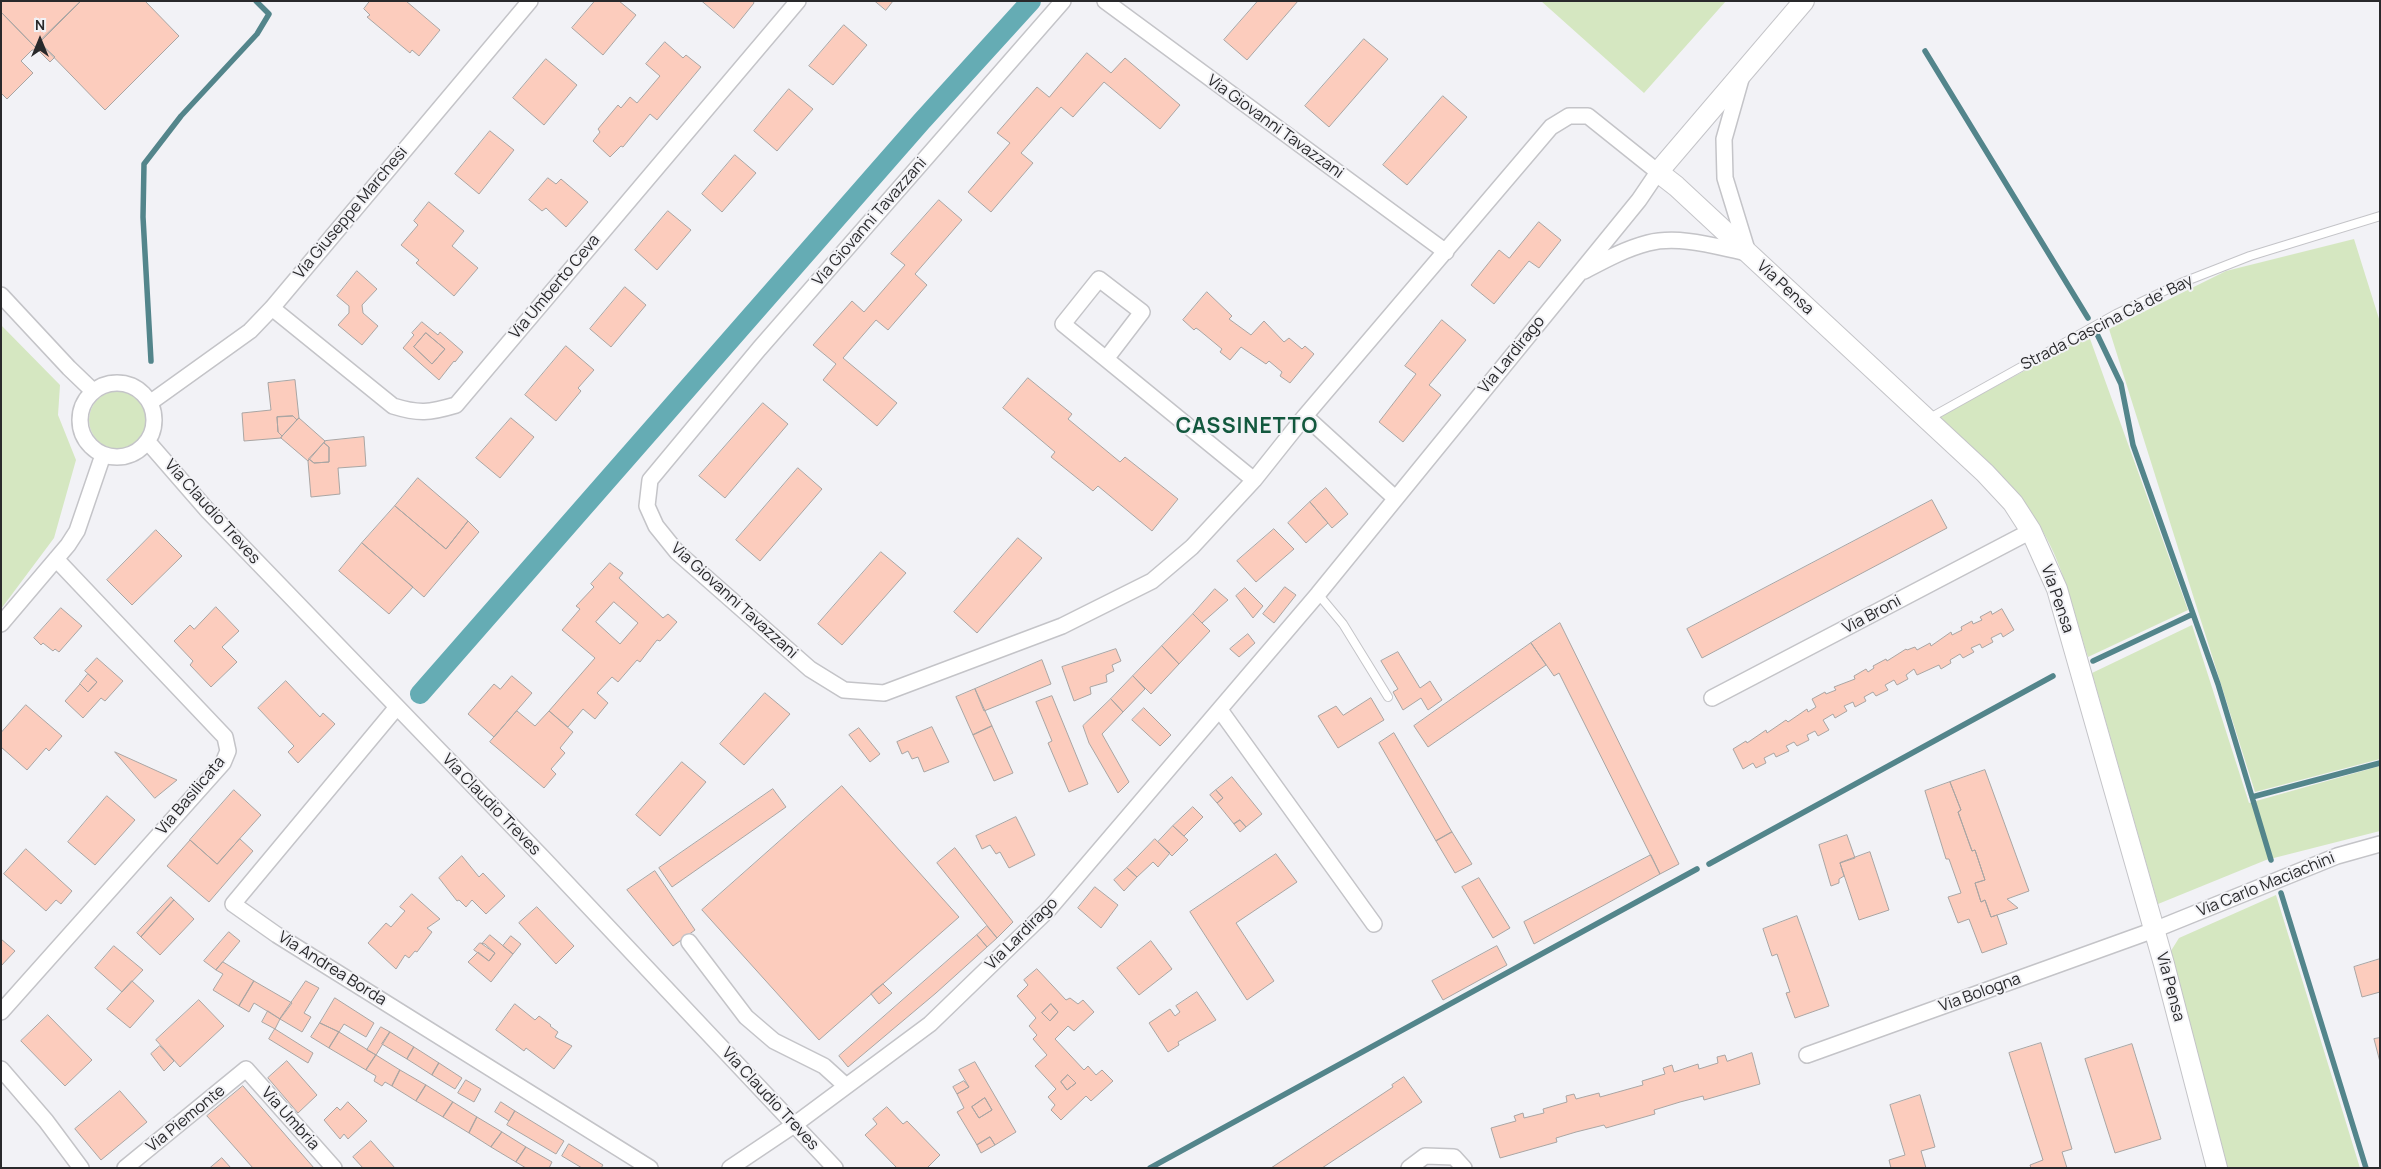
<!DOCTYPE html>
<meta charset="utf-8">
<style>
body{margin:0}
#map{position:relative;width:2381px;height:1169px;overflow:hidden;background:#f2f2f6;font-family:Manrope,sans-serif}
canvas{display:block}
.frame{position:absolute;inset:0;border:2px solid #29292b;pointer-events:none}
.north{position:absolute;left:15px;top:15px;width:50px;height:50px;-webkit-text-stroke:4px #f2f2f6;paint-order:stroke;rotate:0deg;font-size:14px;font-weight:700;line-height:20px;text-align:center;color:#29292b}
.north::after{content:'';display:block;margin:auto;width:18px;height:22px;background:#29292b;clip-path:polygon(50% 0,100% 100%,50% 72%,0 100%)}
</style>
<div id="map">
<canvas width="2381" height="1169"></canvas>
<div class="frame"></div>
<div class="north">N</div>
</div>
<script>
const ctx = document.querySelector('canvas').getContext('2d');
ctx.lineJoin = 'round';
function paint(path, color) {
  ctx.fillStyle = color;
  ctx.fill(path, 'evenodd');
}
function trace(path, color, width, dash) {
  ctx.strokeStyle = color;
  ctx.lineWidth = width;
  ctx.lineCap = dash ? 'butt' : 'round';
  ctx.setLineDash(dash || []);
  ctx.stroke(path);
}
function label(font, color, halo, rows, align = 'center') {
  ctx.font = font + ' Manrope,sans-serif';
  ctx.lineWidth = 4;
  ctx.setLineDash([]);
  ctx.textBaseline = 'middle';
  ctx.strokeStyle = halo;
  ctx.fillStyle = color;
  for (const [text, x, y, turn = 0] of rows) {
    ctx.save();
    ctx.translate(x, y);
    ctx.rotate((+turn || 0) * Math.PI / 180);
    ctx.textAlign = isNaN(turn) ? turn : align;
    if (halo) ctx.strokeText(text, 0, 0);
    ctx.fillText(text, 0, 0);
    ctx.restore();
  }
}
const green = new Path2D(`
 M1541,1H1726L1644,93Z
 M2354,239L2380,322V759L2255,792L2109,329L2226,271Z
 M1,325L60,385L58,415L76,460L54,538L1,609Z
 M2089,336L2188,610L2088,657C2074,613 2063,561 2037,522C2011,482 1972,450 1937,418Z
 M89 420a29 29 0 1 1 58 0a29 29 0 1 1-58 0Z
 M2192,625L2249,803L2380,766V831L2266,860L2158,904L2092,673Z
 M2276,895L2360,1168H2225L2169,954L2179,938Z`);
const stream = new Path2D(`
 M1925,51L2088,318
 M2097,334L2121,384L2133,445L2218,684L2271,860
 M151,361L143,217L144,164L181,116L257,34L269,14L256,1
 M2093,661L2193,614
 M2252,797L2380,763
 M1709,864L2053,676
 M2281,893L2366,1168
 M1150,1168L1697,869`);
const canal = new Path2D(`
 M420,694L921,122L1031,1`);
const building = new Path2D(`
 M1,1H81L35,47L1,12Z
 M81,1H145L179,36L105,110L39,42Z
 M370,1H406L440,30L419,56L412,50L410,53L367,17L370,15L364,9Z
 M595,1H619L636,15L603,55L572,28Z
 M702,1H753L754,3L734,28Z
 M875,1H893L886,10Z
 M1258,1H1298L1247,60L1224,40Z
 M1,12L35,47L39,42L55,57L50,62L38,50H32L21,61L33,73L7,99L1,93Z
 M844,25L867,45L833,85L809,66Z
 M1364,39L1388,59L1329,127L1305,106Z
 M665,42L683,58L686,55L701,67L657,120L650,114L623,147L621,146L610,157L593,141L600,132L598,129L618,105L621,108L630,97L637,103L660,76L646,64Z
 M1087,53L1111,73L1125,58L1180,105L1160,129L1104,82L1073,117L1061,107L1021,153L1033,163L991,212L968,192L1010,143L997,133L1037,87L1049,97Z
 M546,59L577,85L544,125L513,98Z
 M789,89L813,109L777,151L754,131Z
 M1443,96L1467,117L1407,185L1383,165Z
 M490,131L514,150L479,194L455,174Z
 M735,155L756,173L722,212L702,194Z
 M548,178L556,184L561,179L588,202L566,227L546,208L542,211L529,200Z
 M939,200L962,220L915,274L927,285L888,330L876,320L843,358L897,403L877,426L823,380L836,364L813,345L852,301L864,312L905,265L891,254Z
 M429,202L464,231L452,246L478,268L454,296L416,263L419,260L401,245L418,225L414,221Z
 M668,211L691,230L657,270L635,250Z
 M1539,222L1561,240L1539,268L1529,261L1494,304L1471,285L1499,250L1509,258Z
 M357,271L377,289L362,305L363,313L378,326L362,345L338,325L349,313V306L337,296Z
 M625,287L646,305L611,347L590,329Z
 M1207,292L1232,316L1229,319L1251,335L1264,321L1284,342L1289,338L1302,349L1305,346L1314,354L1290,383L1280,376L1282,372L1269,361L1266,364L1241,347L1230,360L1220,352L1222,349L1199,330L1196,328L1194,330L1183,320Z
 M1442,320L1466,340L1429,385L1441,395L1403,442L1379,422L1416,374L1405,366Z
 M422,322L438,335L440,332L463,352L455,362L454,361L439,380L403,348L414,335L412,333ZM426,333L445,349L432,364L414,347Z
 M426,333L445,349L432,364L414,347Z
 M566,346L594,370L578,388L581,391L556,421L525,395Z
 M1028,378L1072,414L1068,419L1120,462L1125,457L1178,499L1152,531L1098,486L1093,491L1051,457L1055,452L1003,408Z
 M295,380L299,418L297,420L293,416L277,417L278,432L282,436L281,438L244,441L242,413L271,410L268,383Z
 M763,403L788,424L725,498L699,476Z
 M293,416L297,420L282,436L278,432L277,417Z
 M299,418L325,441L308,461L281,438Z
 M511,418L534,437L500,478L476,458Z
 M364,437L366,466L338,468L340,494L311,497L308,461L309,459L314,463L329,462V447L324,443L325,441Z
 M324,443L329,447V462L314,463L309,459Z
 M798,468L822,489L760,561L736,540Z
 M418,478L468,521L446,549L395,506Z
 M1326,488L1348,514L1332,528L1310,502Z
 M1932,500L1947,528L1702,658L1687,629Z
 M1310,502L1328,523L1306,543L1288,523Z
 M395,506L446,549L468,521L479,532L424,597L362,543Z
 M1274,529L1294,549L1256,582L1237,561Z
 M156,530L182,556L132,605L107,580Z
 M1018,538L1042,558L977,633L954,612Z
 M362,543L413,587L389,614L339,571Z
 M881,552L906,573L842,645L818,624Z
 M610,563L623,573L619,578L663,618L668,614L677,622L660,641L657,640L640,662L637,660L618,682L612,677L597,693L608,703L595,719L583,709L568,727L549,711L595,658L562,630L580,609L576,606L594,587L591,584ZM614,602L638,623L620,644L596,622Z
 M1285,587L1296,595L1274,623L1263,614Z
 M1245,588L1263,606L1253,618L1236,596Z
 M1215,589L1228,600L1202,623L1193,614Z
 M216,607L239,631L222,647L237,662L211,687L190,665L193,661L174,641L190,625L194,629Z
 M61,608L82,626L59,652L55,649L53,651L43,643L41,645L34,638Z
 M2002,609L2014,630L2003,637L2001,633L1991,638L1993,642L1982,648L1980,644L1971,648L1974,652L1963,658L1960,654L1950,660L1951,663L1941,669L1939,665L1917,675L1914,669L1906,675L1908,679L1897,685L1894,680L1885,685L1888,690L1876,696L1873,692L1864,697L1866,701L1855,707L1853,702L1844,706L1847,711L1835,718L1833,714L1823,720L1829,730L1818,736L1815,731L1807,735L1809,740L1797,746L1794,742L1786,746L1789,751L1776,757L1774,753L1764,758L1766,763L1756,768L1753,763L1743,769L1733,749L1746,741L1747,743L1766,730L1767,733L1786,720L1788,722L1807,709L1808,712L1816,707L1812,699L1825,692L1826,694L1836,690L1834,687L1855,679L1854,676L1866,669L1868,672L1874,668L1873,666L1886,659L1887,661L1906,649L1907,650L1915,647L1917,650L1930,643L1931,646L1951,632L1952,635L1962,630L1961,627L1972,621L1973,624L1982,620L1980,617L1991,611L1992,614Z
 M1193,614L1210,631L1179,664L1162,646Z
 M1560,623L1679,864L1660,874L1559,673L1554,676L1531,643Z
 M1248,634L1255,643L1239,657L1230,649Z
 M1531,643L1546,665L1428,747L1414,726Z
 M1162,646L1179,664L1151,694L1133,676Z
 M1116,649L1121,661L1112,665L1114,671L1106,675L1107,682L1090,687L1091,694L1074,701L1062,667Z
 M1398,652L1420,688L1430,681L1442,700L1428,710L1421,698L1403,710L1393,692L1398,689L1381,661Z
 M97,658L123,681L105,701L101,698L83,718L65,701L80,684L88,692L97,682L85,671Z
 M1042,660L1051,684L984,711L975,689Z
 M88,674L97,682L88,692L80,684Z
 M512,676L532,693L494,737L468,714L494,684L500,689Z
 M1133,676L1145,689L1123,712L1111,699Z
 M286,681L320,717L323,713L335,724L298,763L288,752L294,746L258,708Z
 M975,689L992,726L973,735L956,697Z
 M765,693L790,714L744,765L720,744Z
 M1052,696L1088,784L1069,792L1048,743L1052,741L1036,702Z
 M1371,698L1384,720L1338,748L1318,716L1336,706L1343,715Z
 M1111,699L1123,712L1102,734L1129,782L1118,793L1089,743L1083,726Z
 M26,705L62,736L49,751L46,748L27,770L1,747V733Z
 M1144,708L1171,735L1160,746L1132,720Z
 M517,711L535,726L549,711L573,732L560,748L565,753L551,769L556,774L544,788L490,742Z
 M992,726L1013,773L994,781L973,735Z
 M932,727L949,762L924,772L918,757L912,759L908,751L902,754L897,742Z
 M859,728L880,754L870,762L849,735Z
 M1394,733L1452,832L1436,841L1379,743Z
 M115,752L177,780L155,798Z
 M682,762L706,782L660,836L636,815Z
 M1985,770L2029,891L2007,899L2018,908L1991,917L1985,900L1981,902L1975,883L1985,880L1975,850L1972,851L1958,812L1961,810L1950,782Z
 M1232,777L1262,814L1246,827L1240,820L1234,824L1217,803L1223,798L1216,790Z
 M1950,782L1961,810L1958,812L1972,851L1975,850L1985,880L1975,883L1981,902L1985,900L1991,917L1997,915L2007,944L1982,953L1969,919L1958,923L1948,897L1961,893L1949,859H1946L1925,791Z
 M842,786L959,917L819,1040L702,910Z
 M773,789L786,807L672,887L659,868Z
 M234,790L261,815L217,864L190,840Z
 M1216,790L1223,798L1217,803L1210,795Z
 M107,796L135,820L95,865L68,842Z
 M1193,807L1203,817L1184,836L1173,826Z
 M1016,817L1035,855L1009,868L1000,852L996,854L990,845L982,849L976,836Z
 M1240,820L1246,827L1240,832L1234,824Z
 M1173,826L1188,840L1172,856L1158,842Z
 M1452,832L1472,864L1455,873L1436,841Z
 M1847,835L1855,858L1840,863L1844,876L1839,879V883L1831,886L1819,845Z
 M240,839L253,851L209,902L167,866L190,840L217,864Z
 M1155,839L1170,853L1158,867L1153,862L1137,877L1127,868Z
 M955,848L1013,922L997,938L937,863Z
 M26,849L72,891L61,904L56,900L46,911L4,874Z
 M1870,852L1889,910L1859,920L1840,863Z
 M1276,854L1297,882L1236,923L1274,981L1247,1000L1190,912Z
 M1651,855L1660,874L1534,944L1524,922Z
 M462,856L479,877L483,873L505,896L486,914L472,900L466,907L459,900L457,901L439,878Z
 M1127,868L1137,877L1124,891L1114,880Z
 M655,871L695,930L673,946L627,890Z
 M1479,878L1510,928L1493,938L1462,887Z
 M1095,887L1118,905L1101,928L1078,908Z
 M412,894L440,919L427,928L432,932L417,952L415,951L409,958L405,955L396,969L368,943L386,923L391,927L405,911L400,907Z
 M171,897L174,900L141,937L137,933Z
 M174,900L194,919L160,955L141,937Z
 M537,907L574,946L556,964L519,923Z
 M1797,916L1829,1006L1795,1018L1786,993L1790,992L1777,954L1772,956L1763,929Z
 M987,926L997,938L987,947L977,935Z
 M229,932L240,941L216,970L204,961Z
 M490,935L513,954L491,982L468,962L478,952L489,961L495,953L482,944Z
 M977,935L987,947L936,993L848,1067L839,1056Z
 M511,936L521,944L513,954L503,946Z
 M1,939L15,951L1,966Z
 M1151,941L1172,969L1139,995L1117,968Z
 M480,943L485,944L495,953L489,961L474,950Z
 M114,946L143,970L122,992L95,968Z
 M1497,946L1507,965L1443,1000L1432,981Z
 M2380,959V992L2362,997L2354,967Z
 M223,962L254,981L239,1006L213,990L223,974L216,970Z
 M1037,969L1066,1000L1070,998L1078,1004L1083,1000L1094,1012L1074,1031L1068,1026L1055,1039L1084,1070L1088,1066L1096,1075L1102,1070L1113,1081L1091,1101L1086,1096L1061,1120L1051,1110L1055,1105L1048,1097L1056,1089L1035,1066L1047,1055L1033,1039L1037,1035L1029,1026L1036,1018L1017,996L1028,985L1024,980ZM1051,1004L1058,1012L1050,1021L1042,1013ZM1068,1075L1076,1083L1067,1090L1061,1082Z
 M132,981L154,1001L130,1028L107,1009Z
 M254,981L292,1003L280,1019L254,1003L249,1012L239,1006Z
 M306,981L319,988L304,1013L311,1017L302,1032L280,1019Z
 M883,984L892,993L879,1004L871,994Z
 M1197,992L1216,1020L1178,1042L1179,1045L1168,1052L1149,1023L1170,1009L1175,1016L1180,1012L1176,1006Z
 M335,998L374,1023L366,1037L344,1024L339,1032L320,1023Z
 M199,1000L224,1026L180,1067L156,1040Z
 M515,1004L535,1020L539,1016L551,1025L550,1026L558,1032L555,1037L572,1046L554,1069L526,1048L524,1051L496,1030Z
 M1051,1004L1058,1012L1050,1021L1042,1013Z
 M268,1011L280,1019L275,1029L262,1022Z
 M48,1015L92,1060L65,1086L21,1041Z
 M320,1023L339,1032L329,1048L311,1037Z
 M381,1027L390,1032L376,1055L367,1050Z
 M275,1029L313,1053L308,1063L269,1039Z
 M339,1032L376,1055L366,1070L329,1048Z
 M390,1032L414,1047L407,1059L382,1044Z
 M2380,1038V1062L2374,1039Z
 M2041,1043L2072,1149L2062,1152L2067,1168H2031L2030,1165L2043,1160L2009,1053Z
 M2132,1044L2161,1139L2115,1153L2085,1059Z
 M160,1046L174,1061L164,1071L151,1054Z
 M414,1047L439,1063L432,1075L407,1059Z
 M1752,1053L1760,1084L1704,1100L1703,1096L1680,1102L1654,1110L1655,1114L1606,1128L1604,1125L1576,1132L1556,1138L1557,1142L1500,1158L1491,1128L1516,1121L1514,1116L1523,1113L1524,1118L1544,1113L1543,1109L1567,1102L1566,1096L1574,1094L1576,1099L1599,1093L1600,1097L1643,1085L1642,1081L1665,1074L1663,1068L1672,1065L1674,1072L1698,1064L1699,1069L1718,1063L1717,1057L1725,1055L1727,1061Z
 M376,1055L400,1070L392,1086L385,1082L382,1086L374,1081L376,1076L366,1070Z
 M287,1061L317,1095L298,1113L268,1078Z
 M975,1062L1016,1132L995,1145L990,1137L977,1145L957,1112L964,1108L957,1094L969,1087L959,1070ZM985,1098L992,1110L979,1118L972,1107Z
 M439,1063L462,1078L455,1089L432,1075Z
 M400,1070L426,1085L416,1101L392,1086Z
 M1068,1075L1076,1083L1067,1090L1061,1082Z
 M1404,1077L1422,1102L1322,1168H1271L1393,1087L1392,1085Z
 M466,1080L481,1089L474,1102L458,1093Z
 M964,1081L969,1087L957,1094L953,1087Z
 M426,1085L453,1102L443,1117L416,1101Z
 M243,1086L314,1168H253L207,1116Z
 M120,1091L147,1122L101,1160L75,1129Z
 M1920,1095L1935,1147L1921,1151L1926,1168H1891L1889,1160L1905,1155L1890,1105Z
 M985,1098L992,1110L979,1118L972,1107Z
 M348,1102L367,1121L348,1139L344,1134L340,1139L324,1120L337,1107L340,1110Z
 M453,1102L477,1117L469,1133L443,1117Z
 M501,1102L515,1111L509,1121L495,1112Z
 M887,1107L903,1124L907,1121L940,1155L927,1168H897L865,1135L877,1124L873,1119Z
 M515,1111L564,1141L556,1154L507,1125Z
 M477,1117L502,1132L491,1147L469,1133Z
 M502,1132L526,1147L516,1162L491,1147Z
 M990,1137L995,1145L981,1153L977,1145Z
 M371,1141L395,1168H363L353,1157Z
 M569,1144L603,1165L601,1168H582L562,1156Z
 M526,1147L552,1162L549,1168H526L516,1162Z
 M222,1158L231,1168H210Z`);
const service = new Path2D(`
 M1928,419L2116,314L2181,283L2250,256L2380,216
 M1318,594L1343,624L1388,697`);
const minor = new Path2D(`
 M1105,1L1446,252
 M1584,271C1605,260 1625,249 1648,243C1680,235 1717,247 1748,253L1725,178L1724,139L1741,79
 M1,295L69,368L93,391
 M272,308L393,406C419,414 429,413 456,405L798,1
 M1106,359L1063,324L1099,279L1142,312L1106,359L1254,480
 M80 420a37 37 0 1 1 74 0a37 37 0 1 1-74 0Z
 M151,402L250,331L272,308L530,1
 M1305,416L1395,498
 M148,442L208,511L543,858L835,1168
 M1,624L68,545L77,531L103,455
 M1712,698L2031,531
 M397,707L233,904L277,935L650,1168
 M1220,710L1374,924
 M689,942L746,1017L774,1041L824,1066L846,1086
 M1,1012L223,763L228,751L225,737L56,559
 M1807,1055L2154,930L2337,856L2380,844
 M1,1069L46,1121L81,1168
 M125,1168L246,1069L334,1168
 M730,1168L794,1125L930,1024L1050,908L1318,594L1639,200L1658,172L1588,116H1569L1551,127L1305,416L1254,480L1192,547L1152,581L1062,626L884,693L844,690L810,669L677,552L656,526L647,506L650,480L759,349L1063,1
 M1409,1168L1425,1156L1454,1157L1464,1168`);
const tertiary = new Path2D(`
 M1804,1L1658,172L1676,186L1985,473L2013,503L2031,531L2057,589L2164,964L2217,1168`);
const streetNames = [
 ["Via Giovanni Tavazzani",1275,127,36],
 ["Via Giuseppe Marchesi",351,213,-50],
 ["Via Giovanni Tavazzani",870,222,-49],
 ["Via Umberto Ceva",555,287,-50],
 ["Via Pensa",1785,288,43],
 ["Strada Cascina Cà de' Bay",2107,323,-27],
 ["Via Lardirago",1512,355,-51],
 ["Via Claudio Treves",212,512,48],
 ["Via Pensa",2057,599,71],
 ["Via Giovanni Tavazzani",734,601,42],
 ["Via Broni",1872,615,-28],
 ["Via Basilicata",191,796,-50],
 ["Via Claudio Treves",491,805,46],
 ["Via Carlo Maciachini",2266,885,-22],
 ["Via Lardirago",1022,934,-45],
 ["Via Andrea Borda",332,969,32],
 ["Via Pensa",2170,987,75],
 ["Via Bologna",1980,993,-20],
 ["Via Claudio Treves",770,1099,47],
 ["Via Piemonte",186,1119,-39],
 ["Via Umbria",290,1119,48]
];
const districtNames = [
 ["CASSINETTO",1247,427]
];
paint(green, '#d5e7c1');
trace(stream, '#53858b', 5.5);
trace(canal, '#65acb4', 20);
paint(building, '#fcccbd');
trace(building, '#a9a5a3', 1);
trace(service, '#c4c4c8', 10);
trace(minor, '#c4c4c8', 18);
trace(tertiary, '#c4c4c8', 22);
trace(service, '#fff', 8);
trace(minor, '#fff', 15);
trace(tertiary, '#fff', 20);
label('16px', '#29292b', '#f2f2f6', streetNames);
ctx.letterSpacing = '1px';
label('bold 21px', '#13583e', '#f2f2f6', districtNames);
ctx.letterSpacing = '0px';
</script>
